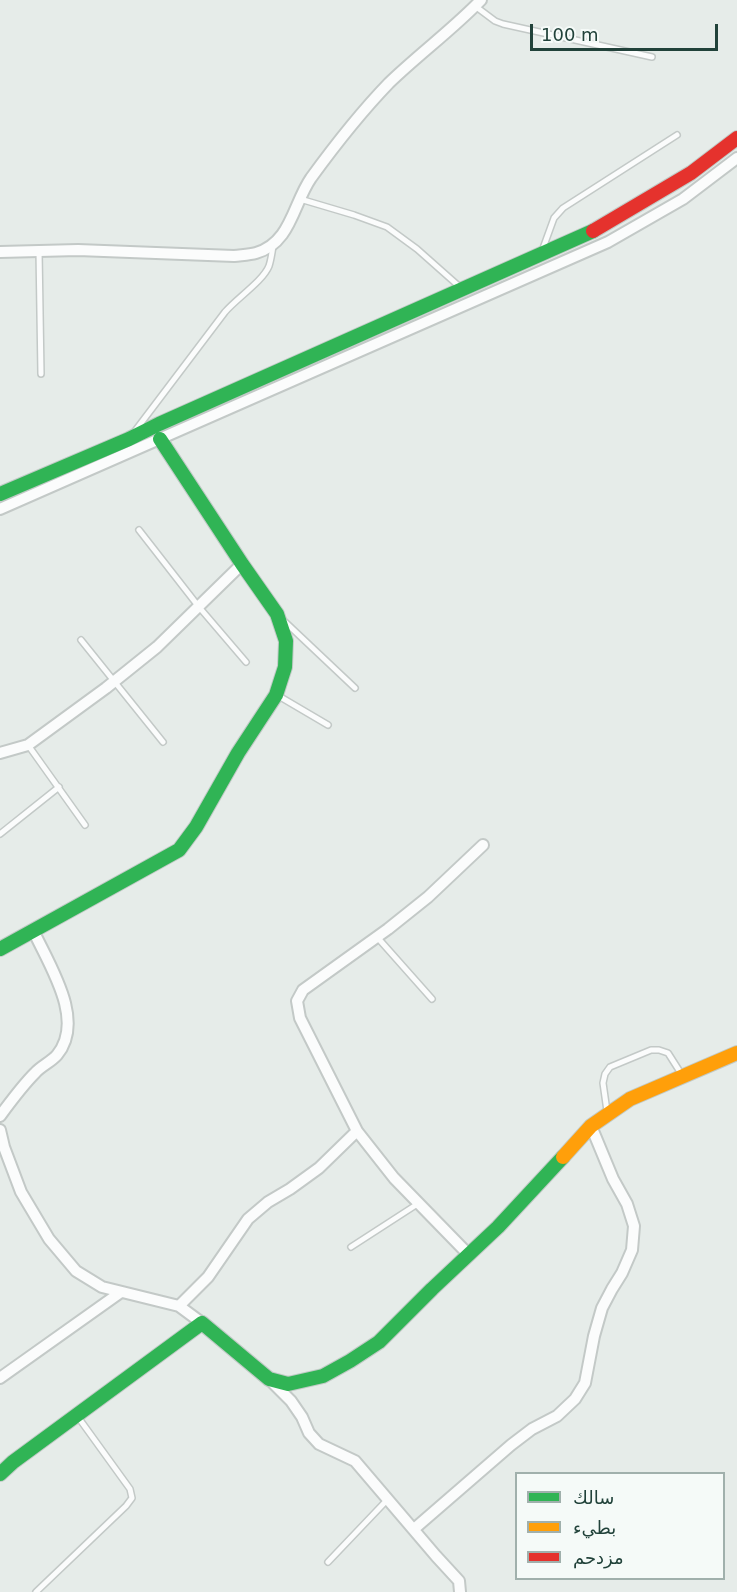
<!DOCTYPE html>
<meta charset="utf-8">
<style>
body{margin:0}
#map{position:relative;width:737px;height:1592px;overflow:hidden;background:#e6ece9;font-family:"DejaVu Sans",Cairo,sans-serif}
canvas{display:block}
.legend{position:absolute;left:515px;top:1472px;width:210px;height:108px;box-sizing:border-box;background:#f5faf8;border:2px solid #a0b0ac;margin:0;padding:8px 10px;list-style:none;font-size:18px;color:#21423a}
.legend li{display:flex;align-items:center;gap:12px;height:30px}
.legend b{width:30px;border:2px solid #a0b0ac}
.scale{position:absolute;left:530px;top:24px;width:188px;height:27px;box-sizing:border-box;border:3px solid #21423a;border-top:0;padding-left:8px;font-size:18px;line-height:21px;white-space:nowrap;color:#21423a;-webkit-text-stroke:4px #f5faf8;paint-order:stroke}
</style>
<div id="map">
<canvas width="737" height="1592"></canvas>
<ul class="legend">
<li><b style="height:8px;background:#30b455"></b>سالك</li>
<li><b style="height:8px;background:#ff9f0a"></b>بطيء</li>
<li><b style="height:8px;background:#e5322d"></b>مزدحم</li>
</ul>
<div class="scale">100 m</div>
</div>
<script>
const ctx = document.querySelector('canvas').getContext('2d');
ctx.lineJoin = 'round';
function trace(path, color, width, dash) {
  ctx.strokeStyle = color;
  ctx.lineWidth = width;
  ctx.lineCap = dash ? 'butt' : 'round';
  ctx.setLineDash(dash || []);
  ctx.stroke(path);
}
const lane = new Path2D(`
 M475,6L495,21L503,24L652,57
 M300,199L354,215L387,227L417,249L461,288
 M39,251L41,374
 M542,251L554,218L563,208L677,135
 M135,431L225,312C237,298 263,281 269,266C271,260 272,253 273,246
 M139,530L199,607L246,662
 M283,620L355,688
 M81,640L163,742
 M277,695L328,725
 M28,745L85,825
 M0,834L59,787
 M377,937L432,999
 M607,1111L603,1083L605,1074L610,1067L651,1050H659L668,1053L682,1075
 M351,1247L419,1203
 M328,1562L388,1499
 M36,1592L126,1506L132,1498L130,1489L78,1417`);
const street = new Path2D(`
 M0,252L78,250L234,256C241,255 249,255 256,253C291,243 293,204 311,178C335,145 361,112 389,83C419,54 452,30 481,0
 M0,509L608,242L683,199L737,158
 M0,753L28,745L106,688L157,647L242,564
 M0,1116C11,1101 22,1086 35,1073C41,1066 51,1062 57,1055C86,1020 49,965 33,930
 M0,1130L4,1147L21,1192L49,1239L76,1271L102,1287L179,1306L202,1323
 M469,1255L394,1178L357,1131L300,1018L297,1001L303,990L388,929L428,897L483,845
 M179,1306L208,1277L248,1219L268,1202L290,1189L319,1168L357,1131
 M0,1378L121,1292
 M270,1380L291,1401L302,1417L309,1433L319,1444L355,1461L436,1556L459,1581L460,1592
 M414,1529L511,1445L532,1429L557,1416L575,1399L585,1383L594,1336L602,1308L612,1289L622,1273L632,1250L634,1226L627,1204L613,1179L591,1126`);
const fast = new Path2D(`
 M0,494L129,439L159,424L593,231
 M0,949L179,850L196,827L238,753L276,695L285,667L286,641L277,614L242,564L160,439
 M0,1474L13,1462L202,1323L269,1379L288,1384L323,1376L350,1361L379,1342L432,1289L498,1227L563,1157`);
const slow = new Path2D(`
 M563,1157L591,1126L630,1099L737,1053`);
const jam = new Path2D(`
 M593,231L691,173L737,138`);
trace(lane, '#c3c9c7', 8);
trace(street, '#c3c9c7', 14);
trace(fast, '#c1cac6', 16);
trace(slow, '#c1cac6', 16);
trace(jam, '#c1cac6', 16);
trace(lane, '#fbfcfc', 5);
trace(street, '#fbfcfc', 10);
trace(fast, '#30b455', 14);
trace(slow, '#ff9f0a', 14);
trace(jam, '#e5322d', 14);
</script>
